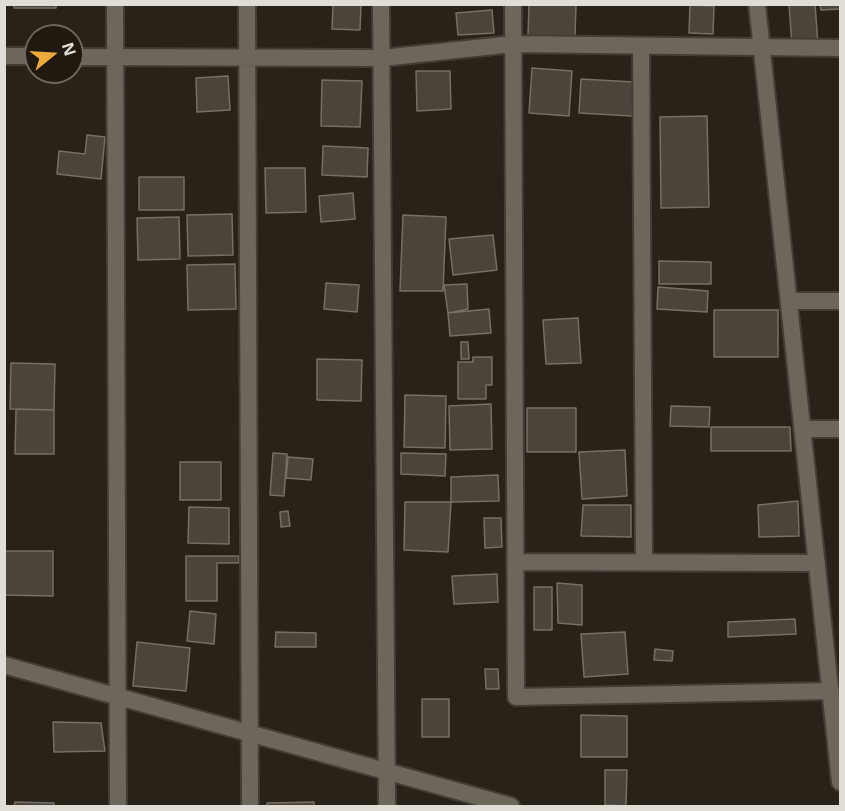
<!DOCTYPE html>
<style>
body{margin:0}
#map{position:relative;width:845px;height:811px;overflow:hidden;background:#292219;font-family:"Noto Sans",sans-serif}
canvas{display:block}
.frame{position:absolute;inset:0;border:6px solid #e0dcd6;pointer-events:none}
.north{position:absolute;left:24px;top:24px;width:60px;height:60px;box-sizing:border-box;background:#1f1910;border:2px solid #6c675f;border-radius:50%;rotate:72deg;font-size:16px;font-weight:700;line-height:24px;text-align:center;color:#e0dcd6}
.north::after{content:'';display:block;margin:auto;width:21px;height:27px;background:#ebaa39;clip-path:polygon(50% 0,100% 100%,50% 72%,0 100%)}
</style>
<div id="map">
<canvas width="845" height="811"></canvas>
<div class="frame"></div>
<div class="north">N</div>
</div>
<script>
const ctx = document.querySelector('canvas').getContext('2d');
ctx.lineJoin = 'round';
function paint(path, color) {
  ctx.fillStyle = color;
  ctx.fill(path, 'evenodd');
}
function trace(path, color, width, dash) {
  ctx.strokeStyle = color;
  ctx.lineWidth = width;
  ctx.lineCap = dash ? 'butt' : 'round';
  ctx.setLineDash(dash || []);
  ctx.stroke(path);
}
const building = new Path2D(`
 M14,4H56V8H14Z
 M333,4H361L360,30L332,29Z
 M529,4H576L575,37L528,36Z
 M789,4H815L818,45L792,46Z
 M820,4H840V9L821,10Z
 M690,5L714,6L713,34L689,33Z
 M492,10L494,33L458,35L456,13Z
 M532,68L572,71L569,116L529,113Z
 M416,71H450L451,109L417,111Z
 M228,76L230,110L197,112L196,78Z
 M581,79L634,82L632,116L579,113Z
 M322,80L362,81L360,127L321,126Z
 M707,116L709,207L661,208L660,117Z
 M87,135L105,137L101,179L57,174L59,151L85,154Z
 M323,146L368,148L367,177L322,175Z
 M265,168H305L306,212L266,213Z
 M139,177H184V210H139Z
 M353,193L355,219L321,222L319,196Z
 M232,214L233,255L188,256L187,215Z
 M403,215L446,217L443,291H400Z
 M179,217L180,259L138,260L137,218Z
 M493,235L497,270L453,275L449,239Z
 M659,261L711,262V284H659Z
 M235,264L236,309L188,310L187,265Z
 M326,283L359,285L357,312L324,309Z
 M467,284L468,309L448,313L444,285Z
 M658,287L708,291L707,312L657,309Z
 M489,309L491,333L450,336L448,313Z
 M714,310H778V357H714Z
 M578,318L581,363L546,364L543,320Z
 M461,342H468L469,359H461Z
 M473,357H492V385H486V399H458V362H473Z
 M317,359L362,360L361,401L317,400Z
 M11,363L55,364L54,410L10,409Z
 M405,395L446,396L445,448L404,447Z
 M491,404L492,449L450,450L449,406Z
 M671,406L710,407L709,427L670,426Z
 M527,408H576V452H527Z
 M16,409L54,410V454H15Z
 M711,427H790L791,451H711Z
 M625,450L627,496L582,499L579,452Z
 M273,453L287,454L284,496L270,495Z
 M401,453L446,454L445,476L401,474Z
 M288,457L313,459L311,480L286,478Z
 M180,462H221V500H180Z
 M498,475L499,501L451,502V477Z
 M798,501L799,536L759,537L758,505Z
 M405,502H451L448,552L404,550Z
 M583,505H631V537L581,536Z
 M189,507L229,508V544L188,543Z
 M288,511L290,526L281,527L280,512Z
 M484,518H501L502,547L485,548Z
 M4,551H53V596L4,595Z
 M186,556H239V563H217V601H186Z
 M497,574L498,602L454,604L452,576Z
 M557,583L582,585V625L558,623Z
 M534,587H552V630H534Z
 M190,611L216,614L214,644L187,641Z
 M795,619L796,634L728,637V622Z
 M276,632L316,633V647H275Z
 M625,632L628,674L584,677L581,634Z
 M137,642L190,648L186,691L133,686Z
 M655,649L673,651L672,661L654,660Z
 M485,669H498L499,689H486Z
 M422,699H449V737H422Z
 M581,715L627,716V757H581Z
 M53,722L101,723L105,751L54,752Z
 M605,770H627L626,806L605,805Z
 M15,802L54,803V806H14Z
 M314,802V806H267V803Z`);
const minor = new Path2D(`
 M115,4L118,806
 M247,4L250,806
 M381,4L387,806
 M513,4L516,697L831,691
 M757,4L840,782
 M641,46L644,562
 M4,56H36
 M72,57L382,58L513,44L840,48
 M789,301H840
 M803,429H840
 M516,562L817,563
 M4,665L511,806`);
paint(building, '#4b443a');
trace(building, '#776f64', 1.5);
trace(minor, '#433d36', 20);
trace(minor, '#6d665b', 16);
</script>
